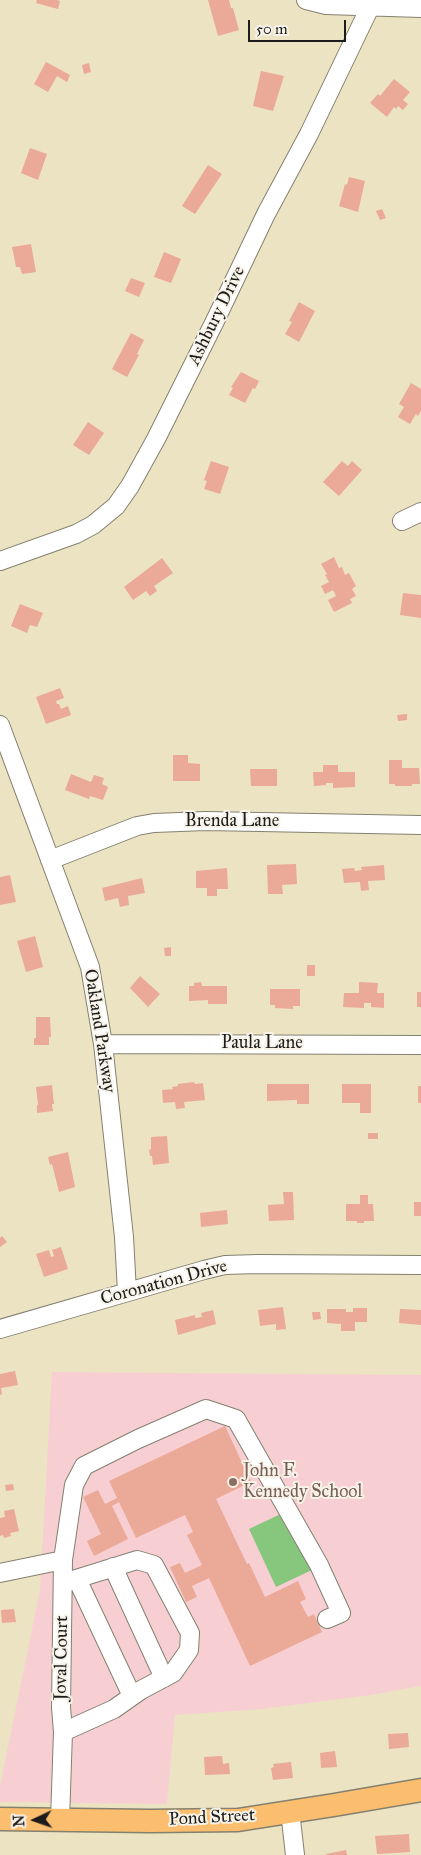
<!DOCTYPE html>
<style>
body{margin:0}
#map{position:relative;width:421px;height:1855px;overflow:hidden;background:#ece3c3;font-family:"IM FELL Great Primer",serif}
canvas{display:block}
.north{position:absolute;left:10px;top:1795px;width:50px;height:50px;-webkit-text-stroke:4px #f7f3e8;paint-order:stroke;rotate:267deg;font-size:14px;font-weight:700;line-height:20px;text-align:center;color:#1c1c1c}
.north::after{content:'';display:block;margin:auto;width:18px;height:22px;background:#1c1c1c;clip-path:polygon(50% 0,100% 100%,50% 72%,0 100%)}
.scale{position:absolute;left:248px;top:20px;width:98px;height:22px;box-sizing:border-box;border:2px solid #1c1c1c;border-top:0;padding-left:6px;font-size:15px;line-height:18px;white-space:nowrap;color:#1c1c1c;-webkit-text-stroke:4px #f7f3e8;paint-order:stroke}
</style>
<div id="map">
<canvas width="421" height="1855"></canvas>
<div class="north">N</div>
<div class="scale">50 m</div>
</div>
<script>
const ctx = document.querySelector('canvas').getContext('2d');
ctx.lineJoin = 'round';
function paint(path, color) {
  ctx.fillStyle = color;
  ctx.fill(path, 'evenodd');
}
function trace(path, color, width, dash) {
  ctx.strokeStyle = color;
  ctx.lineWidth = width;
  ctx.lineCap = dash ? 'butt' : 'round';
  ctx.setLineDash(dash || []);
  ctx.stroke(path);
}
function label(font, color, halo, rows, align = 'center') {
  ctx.font = font + ' "IM FELL Great Primer",serif';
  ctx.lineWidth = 4;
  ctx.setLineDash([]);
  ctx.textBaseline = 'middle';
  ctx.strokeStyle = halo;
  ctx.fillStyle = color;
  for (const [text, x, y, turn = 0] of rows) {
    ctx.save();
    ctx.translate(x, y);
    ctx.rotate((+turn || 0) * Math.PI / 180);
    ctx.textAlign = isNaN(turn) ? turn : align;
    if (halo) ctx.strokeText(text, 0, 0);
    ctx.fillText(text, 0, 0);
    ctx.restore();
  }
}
const built = new Path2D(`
 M52,1372L421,1375V1686L371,1695L262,1709L175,1715L167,1804L0,1802V1786L40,1590Z`);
const green = new Path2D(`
 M287,1511L314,1569L276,1587L249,1529Z`);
const building = new Path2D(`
 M37,0H57L60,1L58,9L36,3Z
 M208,0H229L231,8H233L239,30L218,36Z
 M46,62L70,75L67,82L57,76L48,92L34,84Z
 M89,63L91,72L84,74L82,65Z
 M261,71L284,76L273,111L253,106Z
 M394,79L410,92L403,100L408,104L403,110L398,106L396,109L394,107L387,117L370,103L378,94L380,96Z
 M30,148L47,154L38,180L21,173Z
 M208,165L222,174L195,214L182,206Z
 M349,177L365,181L358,212L339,206L345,184L347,185Z
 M382,209L386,218L380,220L376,211Z
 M31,244L36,272L22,274L20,267H16L12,247Z
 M164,252L181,259L171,283L154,277Z
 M131,278L145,283L139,297L125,291Z
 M299,302L315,311L299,342L285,334L292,322L289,321Z
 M131,333L144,340L137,354L139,355L127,377L112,369Z
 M241,372L259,381L255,389L253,388L245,403L229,395L233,388L231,387Z
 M411,383L421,389V411L418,416L416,414L410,424L398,417L404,407L399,404Z
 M88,422L104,433L89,455L73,445Z
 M211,461L229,467L220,494L204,489L207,481L204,480Z
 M342,461L348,466L352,461L362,470L339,496L323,482Z
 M334,557L339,568L342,567L345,575L349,573L356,586L352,589L356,596L350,599L352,603L334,612L328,600L336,596L333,590L325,594L321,586L329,582L325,575L327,574L321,564Z
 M162,558L173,573L154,586L157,591L150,596L146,591L133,600L124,587Z
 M403,593L421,595V618L400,615Z
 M20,604L43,613L37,627L30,625L27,633L11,626Z
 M60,688L64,698L56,701L57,704H59L61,709L68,706L71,715L46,724L36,697Z
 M407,714V720L398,721L397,715Z
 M173,755H188V763L200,764V781H173Z
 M389,760H402V768H419L420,784H412V786H395V784H389Z
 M323,765H338V772H355V787L333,788V783H326V785L314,786L313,772H323Z
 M250,769H277V786H251Z
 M71,774L91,782L94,775L104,778L102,784L108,787L103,800L90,796L89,799L65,790Z
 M296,864L297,884L282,885L283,894H268L267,865Z
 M384,865L385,880L368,881L369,890L361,891L360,882L344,883L342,869L354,868L355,871L362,870L361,867Z
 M227,868L228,889H217V896H207V888H196V871Z
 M10,875L16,902L0,905V877Z
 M142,878L145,893L128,896L129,905L120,907L118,898L105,901L102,888Z
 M35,936L43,967L26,972L17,941Z
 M171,947V956H165L164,948Z
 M307,965H315V976H307Z
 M140,976L160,994L148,1007L130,988Z
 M201,982L202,986H227V1004H208V1000L189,1001V986H194V983Z
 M359,982L378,983L377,993H384V1008L371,1007V1003H364V1008L343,1007L344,993H359Z
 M270,989H300V1006H293V1009L275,1008V1005H270Z
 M417,992H421V1007H417Z
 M36,1017H50L51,1037H49V1045H34V1038H36Z
 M194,1082L195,1084L203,1083L205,1100L184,1102L185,1108L176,1109L175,1102L163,1103L162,1090L173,1089L172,1087L178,1086V1084Z
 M267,1084H309V1104H297V1100L267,1101Z
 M342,1084H371V1113H360V1103H342Z
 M52,1085L54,1104H52L53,1111L37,1113V1105H38L36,1087Z
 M418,1086H421V1103H418Z
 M368,1133H378V1139H368Z
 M167,1136L169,1163L153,1165L152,1156H150L149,1150L151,1149V1137Z
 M68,1152L75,1187L59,1192L52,1164L50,1165L48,1157Z
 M283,1192H293L294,1220L269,1221L268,1205L284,1204Z
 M360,1195H368V1204H373L374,1221H364V1223H357V1221H346V1204H360Z
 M414,1202H421V1216H414Z
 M227,1210L228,1224L201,1227L200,1213Z
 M2,1236L7,1242L0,1247V1238Z
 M61,1247L68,1269L44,1277L36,1254L49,1250L51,1257L54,1256L52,1250Z
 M283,1307L286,1329L276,1330V1324L260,1326L258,1310Z
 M353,1308H367V1322H355V1331H341V1324L327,1323V1309H346V1312H353Z
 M400,1309L421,1310V1325L399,1323Z
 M213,1310L216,1324L178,1335L175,1320L195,1315V1318L202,1317L201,1313Z
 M312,1312H320L321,1319L313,1320Z
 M15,1371L18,1385L1,1388L2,1394L0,1395V1374Z
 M225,1426L251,1482L216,1499L247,1564L249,1563L265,1597L298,1581L306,1599L300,1602L308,1617L314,1614L322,1632L250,1666L209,1578L192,1586L197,1597L186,1602L170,1567L180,1563L185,1573L202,1565L187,1535L193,1532L185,1515L136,1538L119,1502L112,1506L128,1539L94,1556L87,1541L101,1534L83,1497L98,1490L105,1504L117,1498L109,1481Z
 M13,1484L14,1490L6,1491L5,1485Z
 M14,1509L19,1531L10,1533L11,1536L4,1538L3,1535L0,1536V1518L5,1517L4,1511Z
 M14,1609L16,1622L2,1623L1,1610Z
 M408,1733L409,1747L389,1749L388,1734Z
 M335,1751L337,1767L321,1768L320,1753Z
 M222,1756L223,1764L229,1763L230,1774L205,1775L204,1757Z
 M291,1762L293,1778L273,1780L271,1768L274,1767L273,1764Z
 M409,1834L410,1852L377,1854L375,1836Z
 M346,1850L347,1855H326V1854Z`);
const minor = new Path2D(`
 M306,0L326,5L421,8
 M402,521L421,512
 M0,561L76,534L93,525L116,506L130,486L156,439L215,321L266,214L309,134L370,7
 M0,725L90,967L103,1044L124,1237L127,1292
 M50,860L137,826L154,823L206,821L421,825
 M103,1044L421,1045
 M0,1329L204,1270L225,1265L258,1264L421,1265
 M113,1567L164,1678
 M0,1573L63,1560
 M77,1579L132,1696
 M63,1583L137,1560L154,1565L190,1633L189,1650L173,1673L141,1690L114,1709L63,1732
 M290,1811L295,1855
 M60,1820L63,1732L61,1707L63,1560L74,1485L84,1466L138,1439L206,1409L236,1419L319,1565L341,1613L327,1619`);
const major = new Path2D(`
 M0,1819L150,1821L238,1820L334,1805L421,1790`);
const markers = [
 [233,1482,5,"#8d6e63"]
];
const streetNames = [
 ["Ashbury Drive",217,316,-64],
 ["Brenda Lane",232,822],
 ["Oakland Parkway",99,1031,81],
 ["Paula Lane",262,1044],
 ["Coronation Drive",164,1283,-15],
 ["Joval Court",62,1658,-89],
 ["Pond Street",212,1818,-3]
];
const educationNames = [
 ["John F.",243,1472],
 ["Kennedy School",243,1493]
];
paint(built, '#f7cfd3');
paint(green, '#87c67d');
paint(building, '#eba998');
trace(minor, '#848070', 20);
trace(major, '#848070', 25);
trace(minor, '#fff', 18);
trace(major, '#fbbe6e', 22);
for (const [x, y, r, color] of markers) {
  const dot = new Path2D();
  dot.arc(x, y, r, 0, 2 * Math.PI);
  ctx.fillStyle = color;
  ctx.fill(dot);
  trace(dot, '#f7f3e8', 2);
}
label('18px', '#1c1c1c', '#f7f3e8', streetNames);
label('18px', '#785e54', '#f7f3e8', educationNames, 'left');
</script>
